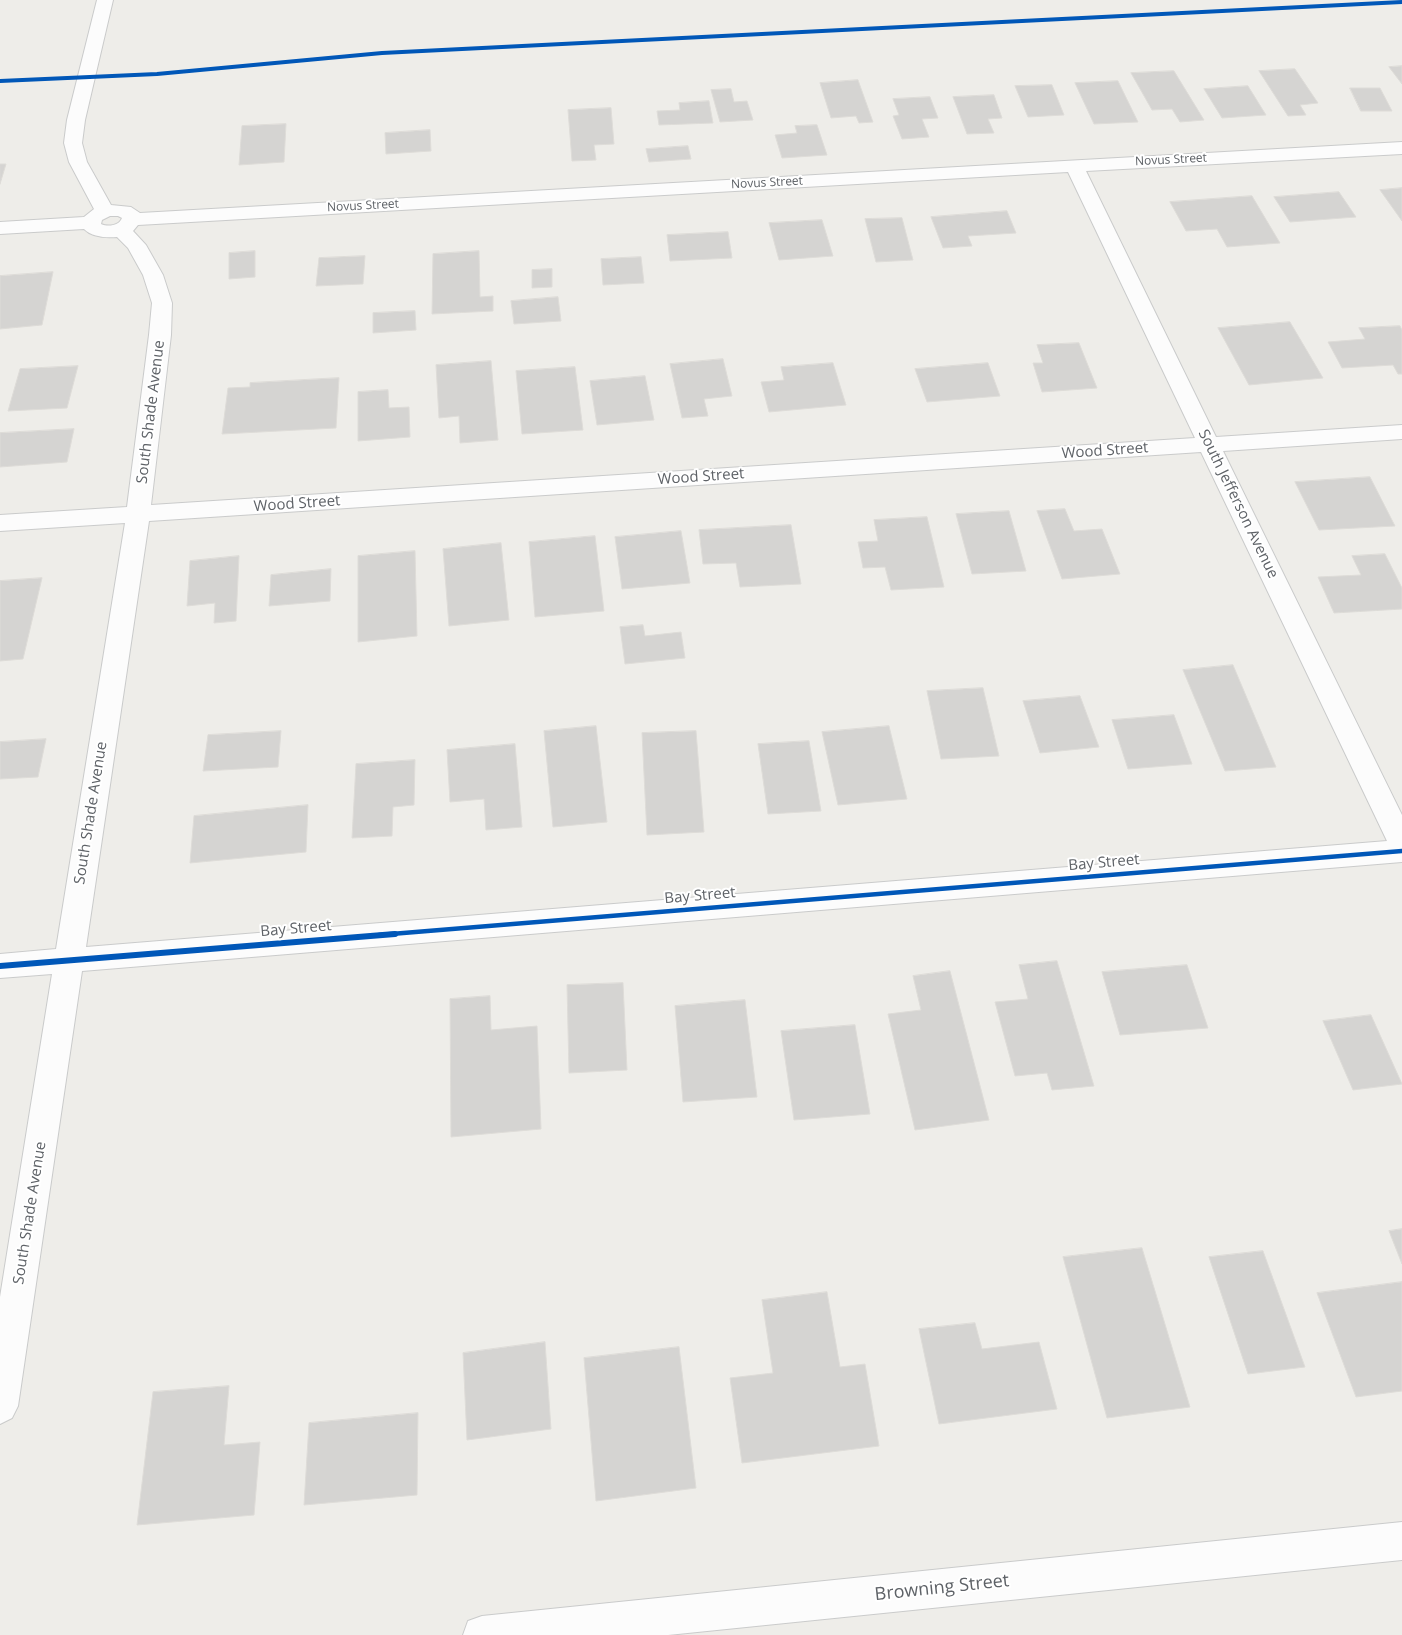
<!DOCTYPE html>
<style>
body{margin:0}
canvas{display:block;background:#eeede9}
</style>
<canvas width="1402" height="1635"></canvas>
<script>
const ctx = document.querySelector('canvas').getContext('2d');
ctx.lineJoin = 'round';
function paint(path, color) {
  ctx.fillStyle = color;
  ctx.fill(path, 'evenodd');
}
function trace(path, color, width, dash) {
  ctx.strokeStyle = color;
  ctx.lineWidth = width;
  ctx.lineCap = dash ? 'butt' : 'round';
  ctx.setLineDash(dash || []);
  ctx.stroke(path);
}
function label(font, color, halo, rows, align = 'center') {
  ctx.font = font + ' "Open Sans",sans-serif';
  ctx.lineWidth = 4;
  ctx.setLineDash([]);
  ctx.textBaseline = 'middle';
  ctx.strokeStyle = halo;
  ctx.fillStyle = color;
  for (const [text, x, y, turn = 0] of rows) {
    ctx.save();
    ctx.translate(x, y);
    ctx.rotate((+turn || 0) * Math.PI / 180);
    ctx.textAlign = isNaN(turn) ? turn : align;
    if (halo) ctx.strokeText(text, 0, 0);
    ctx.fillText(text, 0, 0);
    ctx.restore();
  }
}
const building = new Path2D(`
 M1402,66V84L1389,67Z
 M1295,69L1318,103L1300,105L1306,115L1288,116L1259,71Z
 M1174,71L1204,120L1180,122L1172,109L1152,110L1131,73Z
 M858,80L873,122L859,123L856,116L831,118L820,83Z
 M1118,81L1138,122L1094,124L1075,83Z
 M1052,85L1064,115L1028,117L1015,86Z
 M1248,86L1266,115L1222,118L1204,89Z
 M1350,88H1380L1392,111H1361Z
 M731,89L734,102L747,101L753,120L720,122L711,90Z
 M994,95L1002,118L988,119L994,133L967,134L953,97Z
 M930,97L938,118L922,119L929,137L902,139L893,116L899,115L893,99Z
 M709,101L713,123L659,125L657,111L680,110L679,103Z
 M611,108L614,144L594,145L596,160L572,161L568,110Z
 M286,124L284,162L239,165L242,126Z
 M817,125L827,155L782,158L775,135L797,133L795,126Z
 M430,130L431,151L386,154L385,133Z
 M688,146L691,159L649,162L646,149Z
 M0,164H6L0,184Z
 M1402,188V221L1380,190Z
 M1339,192L1356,217L1290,222L1274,197Z
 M1252,196L1280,243L1227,247L1217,229L1186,231L1170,202Z
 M1007,211L1016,233L968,236L972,246L943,248L931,217Z
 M902,218L913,260L876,262L865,219Z
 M822,220L833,256L779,260L769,223Z
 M728,232L732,258L670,261L667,235Z
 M255,251V277L229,279V253Z
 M479,251L480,297L493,296V311L432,314L433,254Z
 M365,256L363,284L316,286L319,258Z
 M641,257L644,283L603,285L601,259Z
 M552,269V287L532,288V270Z
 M53,272L42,325L0,329V276Z
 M558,297L561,321L514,324L511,301Z
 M415,311L416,330L373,333V313Z
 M1290,322L1323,378L1249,385L1218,328Z
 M1400,326L1402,330V374H1398L1393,365L1342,368L1328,342L1365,339L1359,328Z
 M1079,343L1097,388L1042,392L1033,363H1043L1037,345Z
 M723,359L732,396L704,399L708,416L682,418L670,364Z
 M491,361L498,440L460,443L459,416L439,418L436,365Z
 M833,363L846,405L769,412L761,382L784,380L781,367Z
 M988,363L1000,396L927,402L915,369Z
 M78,366L67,408L8,411L20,369Z
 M575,367L583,430L522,434L516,371Z
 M645,376L654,420L597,425L590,381Z
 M339,378L336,428L222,434L228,388L250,387V383Z
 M388,390L389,408L409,407L410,437L358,441V392Z
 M74,429L67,462L0,467V433Z
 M1370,477L1395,526L1319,530L1295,482Z
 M1065,509L1074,531L1102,529L1120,574L1062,579L1037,511Z
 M1009,511L1026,571L972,574L956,514Z
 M927,517L944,587L891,590L885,567L863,568L858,542L878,541L874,520Z
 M791,525L801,584L740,587L736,563L703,564L699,530Z
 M681,531L690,583L622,589L615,537Z
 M595,536L604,611L535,617L529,542Z
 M501,543L509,620L449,626L443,549Z
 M415,551L417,636L358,642V556Z
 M1385,554L1402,588V609L1334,613L1318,577L1361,575L1352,556Z
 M239,556L236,621L214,623L215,603L187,606L190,561Z
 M331,569L330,601L269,606L271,575Z
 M42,578L23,659L0,661V581Z
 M643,625L645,636L681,632L685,658L625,664L620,627Z
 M1233,665L1276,767L1225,771L1183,670Z
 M983,688L999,756L941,759L927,691Z
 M1080,696L1099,747L1040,753L1023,701Z
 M1174,715L1192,764L1128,769L1112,720Z
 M596,726L607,822L553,827L544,731Z
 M889,726L907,799L838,805L822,732Z
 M281,731L278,767L203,771L208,735Z
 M696,731L704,832L647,835L642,733Z
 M46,739L38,777L0,779V742Z
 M809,741L821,811L768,814L758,744Z
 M515,744L522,827L486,830L484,799L450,802L447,750Z
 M415,760L414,805L393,807L392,836L352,838L356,764Z
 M308,805L306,852L190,863L194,816Z
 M1057,961L1094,1086L1052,1090L1047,1073L1015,1076L995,1002L1028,999L1019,965Z
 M1187,965L1208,1028L1120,1035L1102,972Z
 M950,971L989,1120L915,1130L888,1014L921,1010L913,976Z
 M623,983L627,1070L569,1073L567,985Z
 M490,996L491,1030L537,1026L541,1129L451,1137L450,999Z
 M745,1000L757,1097L683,1102L675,1006Z
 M1371,1015L1402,1084L1353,1090L1323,1021Z
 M855,1025L870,1114L794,1120L781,1031Z
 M1402,1229V1264L1389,1231Z
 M1142,1248L1190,1407L1107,1418L1063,1257Z
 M1263,1251L1305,1367L1248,1374L1209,1257Z
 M1402,1282V1391L1356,1397L1317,1293Z
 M827,1292L840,1367L865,1364L879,1446L742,1463L730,1378L773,1373L762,1300Z
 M975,1323L982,1349L1039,1342L1057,1409L939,1424L919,1329Z
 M545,1342L551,1429L467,1440L463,1353Z
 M679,1347L696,1488L596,1501L584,1358Z
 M229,1386L224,1445L260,1442L254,1515L137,1525L153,1392Z
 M418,1413L417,1495L304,1505L309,1423Z`);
const minor = new Path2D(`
 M97,0H113L85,120L82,143L87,162L111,205L131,207L140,213L1402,142V154L1086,171L1216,437L1402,425V439L1223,451L1402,815V862L82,971L18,1406L12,1418L0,1424V1297L52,974L0,978V954L56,949L125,523L0,531V515L127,507L149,335L152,303L143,275L128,248L117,237C106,238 92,237 84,229L0,234V222L84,217L94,209L69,162L64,143L67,120ZM1068,172L1195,438L151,505L171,335L172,303L163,275L146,245L133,231L138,225ZM110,216H118L122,218C119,226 108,227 101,224L102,220ZM1201,452L1387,841L86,947L149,521Z
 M1402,1522V1560L668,1635H463L468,1621L482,1616Z`);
const cyclewayFar2 = new Path2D(`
 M0,81L157,74L382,53L1402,2`);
const cyclewayFar1 = new Path2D(`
 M379,935L1402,851`);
const cycleway = new Path2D(`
 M0,966L395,934`);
const farStreetnames = [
 ["Novus Street",1171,160,-3],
 ["Novus Street",767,183,-3],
 ["Novus Street",363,206,-3]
];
const streetNames = [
 ["South Shade Avenue",151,412,-83],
 ["Wood Street",1105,451,-4],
 ["Wood Street",701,477,-4],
 ["Wood Street",297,504,-4],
 ["South Jefferson Avenue",1238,504,64],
 ["South Shade Avenue",91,813,-81],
 ["Bay Street",1104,863,-5],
 ["Bay Street",700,896,-5],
 ["Bay Street",296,929,-5],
 ["South Shade Avenue",30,1213,-81]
];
const nearStreetnames = [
 ["Browning Street",942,1588,-6]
];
paint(building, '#d5d4d2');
trace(building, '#dedcd8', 1);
trace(minor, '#cacbcb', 2);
paint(minor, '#fcfcfc');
trace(cyclewayFar2, '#0057b8', 4);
trace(cyclewayFar1, '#0057b8', 4.5);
trace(cycleway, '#0057b8', 6);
label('12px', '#5e6267', '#fff', farStreetnames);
label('15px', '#5e6267', '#fff', streetNames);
label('18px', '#5e6267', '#fff', nearStreetnames);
</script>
